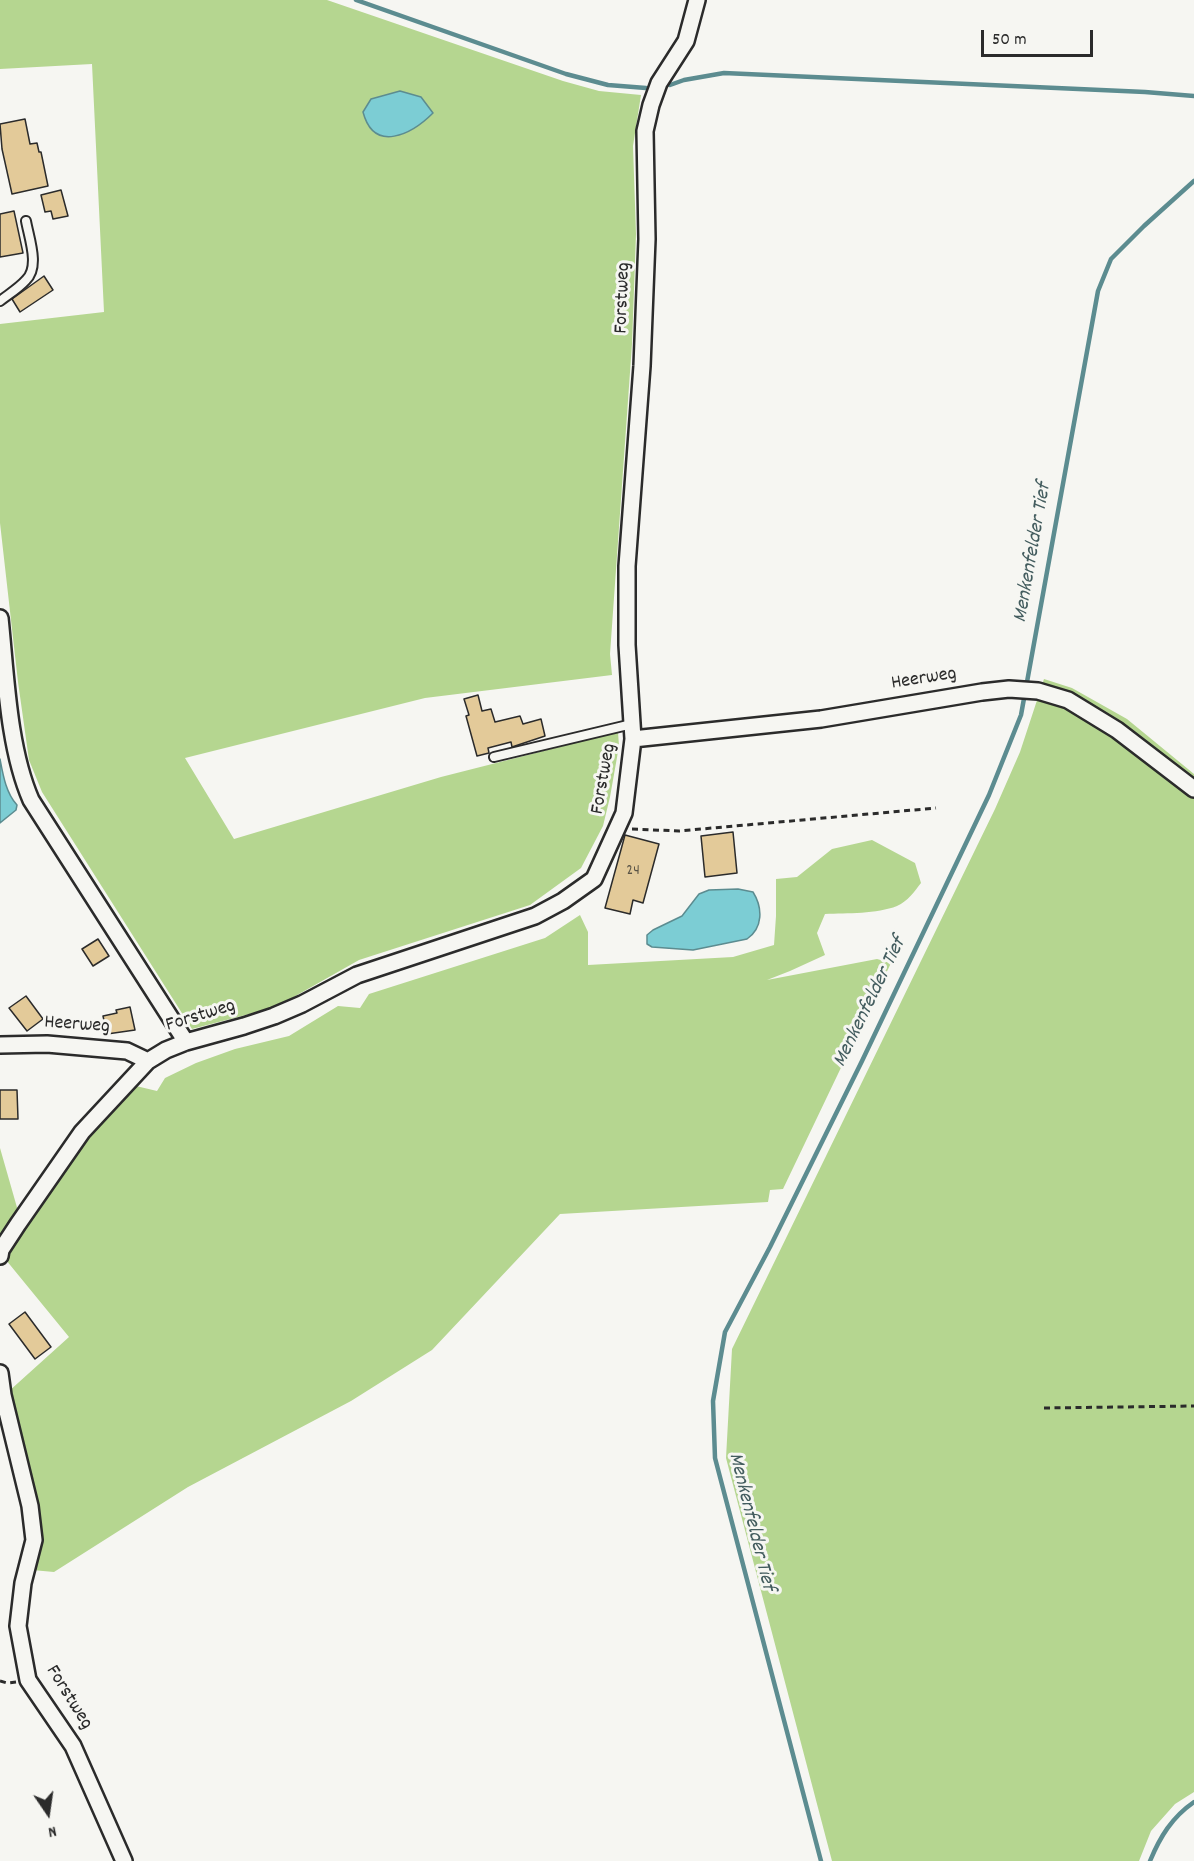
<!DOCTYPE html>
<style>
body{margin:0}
#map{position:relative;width:1194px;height:1861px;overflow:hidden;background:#f6f6f2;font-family:Dekko,sans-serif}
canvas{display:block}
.north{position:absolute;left:18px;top:1783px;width:60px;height:60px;-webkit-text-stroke:4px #f6f6f2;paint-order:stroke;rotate:167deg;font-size:16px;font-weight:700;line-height:24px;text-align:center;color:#2b2b2b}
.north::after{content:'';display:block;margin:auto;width:21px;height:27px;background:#2b2b2b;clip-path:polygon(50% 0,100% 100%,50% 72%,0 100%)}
.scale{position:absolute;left:981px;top:30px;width:112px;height:27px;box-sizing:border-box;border:3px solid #2b2b2b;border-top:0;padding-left:8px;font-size:18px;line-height:21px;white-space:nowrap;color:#2b2b2b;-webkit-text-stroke:4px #f6f6f2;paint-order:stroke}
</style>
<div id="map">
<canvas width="1194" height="1861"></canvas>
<div class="north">N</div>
<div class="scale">50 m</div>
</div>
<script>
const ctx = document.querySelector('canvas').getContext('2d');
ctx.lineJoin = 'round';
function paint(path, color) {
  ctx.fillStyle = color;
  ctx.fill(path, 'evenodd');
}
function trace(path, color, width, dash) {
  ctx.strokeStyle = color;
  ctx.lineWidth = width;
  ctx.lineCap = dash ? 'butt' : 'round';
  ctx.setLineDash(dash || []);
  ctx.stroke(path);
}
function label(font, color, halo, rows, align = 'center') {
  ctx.font = font + ' Dekko,sans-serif';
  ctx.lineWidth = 6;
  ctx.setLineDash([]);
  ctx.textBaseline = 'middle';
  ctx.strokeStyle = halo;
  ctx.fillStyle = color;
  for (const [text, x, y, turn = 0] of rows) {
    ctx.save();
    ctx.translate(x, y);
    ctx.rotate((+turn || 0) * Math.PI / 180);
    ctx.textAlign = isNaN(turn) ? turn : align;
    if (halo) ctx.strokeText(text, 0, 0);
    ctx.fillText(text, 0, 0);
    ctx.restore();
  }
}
const green = new Path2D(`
 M0,0H327L563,81L599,91L641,95L633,146L636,234L632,344L610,654L612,675L425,698L185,758L234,839L441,777L618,732L619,746L610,797L603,826L581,868L530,905L359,960L276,1007L192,1029L42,792L29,760L18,682L0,523V324L104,312L92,64L0,69Z
 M1044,679L1072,688L1127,719L1194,774V1792L1175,1804L1151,1831L1139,1861H832L726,1458L732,1349L995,809L1020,752Z
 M872,840L915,863L921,883C914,892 908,901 897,906C877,914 847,913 825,914L817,933L825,955L790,971L767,980L877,959L891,963L783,1189L770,1190L768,1202L560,1214L432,1350L351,1401L188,1487L54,1572L32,1570L8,1392L69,1337L6,1260L28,1220L88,1135L136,1086L157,1091L165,1078L196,1063L235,1049L289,1036L338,1006L360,1008L369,994L545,938L580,915L588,932V965L733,957L774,945L776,916V879L797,877L832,849Z
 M0,1148L18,1211L0,1238Z`);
const water = new Path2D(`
 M400,91L421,97L433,113C412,134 374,154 363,112L371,99Z
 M0,759C3,775 6,793 17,805L16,810L0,823Z
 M738,889L753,892C763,908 763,928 747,939L693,950L652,947L647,944V935L653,930L682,916L699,894L709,890Z`);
const stream = new Path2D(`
 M356,0L566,74L608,85L646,88
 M670,85L684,80L724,73L1145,92L1194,96
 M821,1861L715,1458L713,1401L725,1332L770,1247L862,1061L989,795L1021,715L1098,291L1111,259L1144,226L1194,181
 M1150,1861C1160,1837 1172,1817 1194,1802`);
const building = new Path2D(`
 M25,119L30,144L37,143L39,152H41L48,186L12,194L2,149L0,124Z
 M61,190L68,216L53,219L51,211L45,212L41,195Z
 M14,211L23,253L0,257V214Z
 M44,276L53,290L20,312L12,299Z
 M478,695L482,711L491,709L495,722L520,716L523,724L541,719L545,736L512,747L511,742L488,748L489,753L477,756L466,716L469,715L464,699Z
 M733,832L737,873L705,877L701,836Z
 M625,835L659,844L643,903L633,900L630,914L605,908Z
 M98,939L109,956L93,966L82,949Z
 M26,996L43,1019L27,1031L9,1008Z
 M130,1007L135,1030L107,1034L103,1016L117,1013L116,1010Z
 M0,1090H17L18,1119H0Z
 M25,1312L51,1347L35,1359L9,1324Z`);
const path = new Path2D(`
 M632,829L679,831L936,808
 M1044,1408L1194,1406
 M0,1681L7,1683L16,1682`);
const service = new Path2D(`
 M0,301C9,294 19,288 26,280C40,267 29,238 26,221
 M494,757L632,724`);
const minor = new Path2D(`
 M0,618C6,675 8,747 31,800L186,1042
 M633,739L821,719L982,692L1009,689L1038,691L1068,700L1117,730L1194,789
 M0,1045L47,1044L127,1051L148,1061
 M0,1256L1,1250L18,1224L82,1132L148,1061L166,1050L186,1042L244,1026L274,1016L302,1004L357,975L535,916L563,901L594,879L624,813L633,739L627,645V566L642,366L647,239L645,131L651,105L659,83L686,41L697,0
 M0,1373L3,1395L30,1506L34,1540L23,1583L18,1626L28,1680L73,1746L124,1861`);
const numberNames = [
 ["24",633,872]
];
const streetNames = [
 ["Forstweg",624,298,-88],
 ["Heerweg",924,680,-9],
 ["Forstweg",605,779,-80],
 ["Forstweg",201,1017,-17],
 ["Heerweg",77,1026,4],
 ["Forstweg",68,1698,58]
];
const waterNames = [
 ["Menkenfelder Tief",1034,553,-80],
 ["Menkenfelder Tief",871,1003,-64],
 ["Menkenfelder Tief",750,1522,76]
];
paint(green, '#b5d690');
paint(water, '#7ccdd4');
trace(water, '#5c8c90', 1.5);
trace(stream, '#5c8c90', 4.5);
paint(building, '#e3ca99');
trace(building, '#2b2b2b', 1.5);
trace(service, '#2b2b2b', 12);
trace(minor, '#2b2b2b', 20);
trace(path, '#2b2b2b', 3, [6, 4.5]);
trace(service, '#f6f6f2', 8);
trace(minor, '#f6f6f2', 15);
label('16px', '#595346', null, numberNames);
label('20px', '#2b2b2b', '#f6f6f2', streetNames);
label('italic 21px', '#435c5e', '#f6f6f2', waterNames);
</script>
